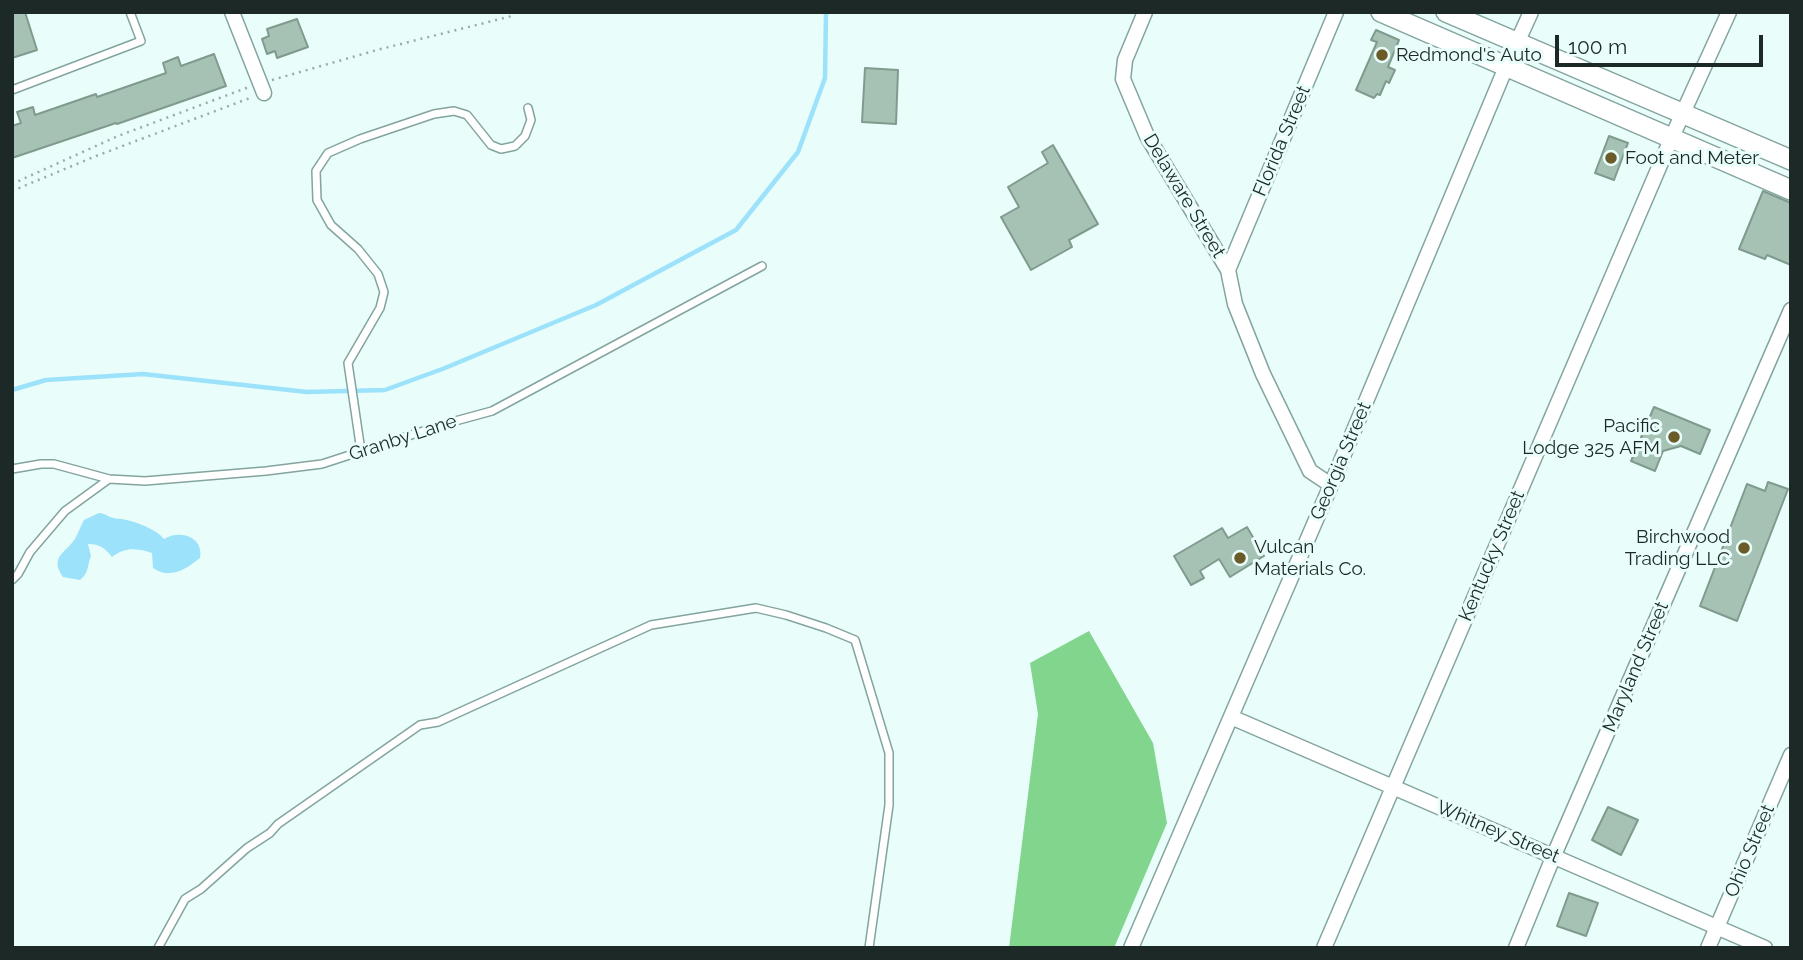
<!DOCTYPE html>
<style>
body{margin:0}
#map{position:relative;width:1803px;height:960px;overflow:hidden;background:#e9fdfa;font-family:Raleway,sans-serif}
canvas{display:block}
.frame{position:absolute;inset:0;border:14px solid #1c2927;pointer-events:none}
.scale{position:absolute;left:1555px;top:35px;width:208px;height:32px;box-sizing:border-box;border:4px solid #1c2927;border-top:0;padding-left:9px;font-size:21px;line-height:24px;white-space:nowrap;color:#1c2927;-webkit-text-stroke:5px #e9fdfa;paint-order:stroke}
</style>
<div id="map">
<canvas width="1803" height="960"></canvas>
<div class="frame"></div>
<div class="scale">100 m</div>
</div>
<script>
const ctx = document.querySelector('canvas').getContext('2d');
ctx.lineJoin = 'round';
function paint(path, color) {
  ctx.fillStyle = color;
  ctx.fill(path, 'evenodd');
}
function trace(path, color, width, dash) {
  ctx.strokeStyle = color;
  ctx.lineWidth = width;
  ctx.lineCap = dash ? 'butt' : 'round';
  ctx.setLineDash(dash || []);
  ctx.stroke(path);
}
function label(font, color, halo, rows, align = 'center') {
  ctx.font = font + ' Raleway,sans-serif';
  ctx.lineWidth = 6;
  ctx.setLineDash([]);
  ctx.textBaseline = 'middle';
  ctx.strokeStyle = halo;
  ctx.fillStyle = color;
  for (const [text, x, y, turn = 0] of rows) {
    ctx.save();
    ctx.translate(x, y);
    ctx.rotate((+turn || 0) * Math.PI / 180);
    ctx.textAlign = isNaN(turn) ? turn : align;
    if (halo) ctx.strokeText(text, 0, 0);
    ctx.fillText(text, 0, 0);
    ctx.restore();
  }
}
const forest = new Path2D(`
 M1089,631L1153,743L1167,823L1114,948H1009L1038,714L1030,663Z`);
const water = new Path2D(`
 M99,513C103,513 106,515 110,517C112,518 119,519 122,519C136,522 155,528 164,539C180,529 204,537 200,558C186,569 170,580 153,568L152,553C137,548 125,547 112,557C105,548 100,544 88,544L91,556C87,566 89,573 80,580L63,577C48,556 68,552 76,537C79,531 81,525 84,520Z`);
const stream = new Path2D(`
 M12,390L46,380L143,374L307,392L385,390L445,368L596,305L736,230L798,152L825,78L826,12`);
const building = new Path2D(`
 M12,12H25L37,50L12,58Z
 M297,19L308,47L277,58L275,51L267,54L262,39L269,36L267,29Z
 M1376,30L1399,40L1388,67L1395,70L1389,83L1386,81L1380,95L1377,94L1374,98L1356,90L1377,42L1371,40Z
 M214,54L226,86L117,124L116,123L12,158V126L21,123L17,112L33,107L35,115L96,94L97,97L166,73L163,63L178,57L181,66Z
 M865,68L898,70L896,124L862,122Z
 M1609,136L1628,143L1614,180L1595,173Z
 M1053,145L1098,224L1069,240L1072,247L1031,270L1001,217L1019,207L1008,187L1048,163L1042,152Z
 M1763,191L1791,203V265L1767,255L1765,259L1739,249Z
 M1654,407L1710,430L1700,454L1681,446L1663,451L1655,471L1631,461Z
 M1768,482L1788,489L1737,621L1700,606L1747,484L1765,491Z
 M1247,527L1264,556L1230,577L1219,559L1200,571L1204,578L1191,585L1174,556L1222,528L1228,538Z
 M1608,807L1638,820L1621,855L1592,840Z
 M1569,893L1598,903L1586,936L1557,926Z`);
const path = new Path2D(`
 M272,80L377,50L512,16
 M12,184L118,136L249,87
 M12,191L96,156L250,98`);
const service = new Path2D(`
 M12,90L141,41L130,12
 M361,451L348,363L380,308L384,292L378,274L358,249L331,225L317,200L316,171L328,153L360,139L434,114L454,111L467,115L491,145L501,149L515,146L525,136L531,120L528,108
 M12,469L41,464H54L109,479L145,481L266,471L322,464L448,423L492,411L762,266
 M12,580L18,574L30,552L65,511L109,479
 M158,948L185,899L201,889L247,848L270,833L278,824L420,725L438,722L651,625L756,608L786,615L826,628L855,640L889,753V805L869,948`);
const minor = new Path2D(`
 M232,12L264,93
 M1145,12L1125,60L1123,79L1147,136L1228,270L1235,304L1263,374L1310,471L1331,485
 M1228,270L1336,12
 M1231,717C1408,795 1588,870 1765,948
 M1131,948L1331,485L1506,67L1531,12
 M1324,948L1672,137L1729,12
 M1516,948L1554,855L1791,310
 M1708,948L1791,755`);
const secondary = new Path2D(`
 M1381,12L1791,190
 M1446,12L1791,160`);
const markers = [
 [1382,55,7,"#6b5b29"],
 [1611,158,7,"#6b5b29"],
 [1674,437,7,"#6b5b29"],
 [1744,548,7,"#6b5b29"],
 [1240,558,7,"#6b5b29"]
];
const poiNames = [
 ["Redmond's Auto",1396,55],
 ["Foot and Meter",1625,158],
 ["Pacific",1660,426,"right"],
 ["Lodge 325 AFM",1660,448,"right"],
 ["Birchwood",1730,537,"right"],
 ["Trading LLC",1730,559,"right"],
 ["Vulcan",1254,547],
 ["Materials Co.",1254,569]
];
const streetNames = [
 ["Florida Street",1282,141,-67],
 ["Delaware Street",1184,196,59],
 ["Granby Lane",403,438,-18],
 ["Georgia Street",1341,461,-67],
 ["Kentucky Street",1492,556,-67],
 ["Maryland Street",1636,667,-67],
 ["Whitney Street",1498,832,23],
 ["Ohio Street",1750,851,-67]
];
paint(forest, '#81d58d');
paint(water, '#9ce2fb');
trace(stream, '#9ce2fb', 4.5);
paint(building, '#a5c2b5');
trace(building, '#7f9b8e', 2);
trace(service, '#83a49f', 10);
trace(minor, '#83a49f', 17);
trace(secondary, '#83a49f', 22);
trace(path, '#9aaba8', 2.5, [2, 5]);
trace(service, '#fff', 7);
trace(minor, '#fff', 14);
trace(secondary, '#fff', 19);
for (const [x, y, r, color] of markers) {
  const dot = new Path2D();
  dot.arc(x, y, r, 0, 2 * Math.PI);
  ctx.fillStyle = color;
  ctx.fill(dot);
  trace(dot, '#e9fdfa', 2.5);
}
label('19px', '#1c2927', '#e9fdfa', poiNames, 'left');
label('19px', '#1c2927', '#e9fdfa', streetNames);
</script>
